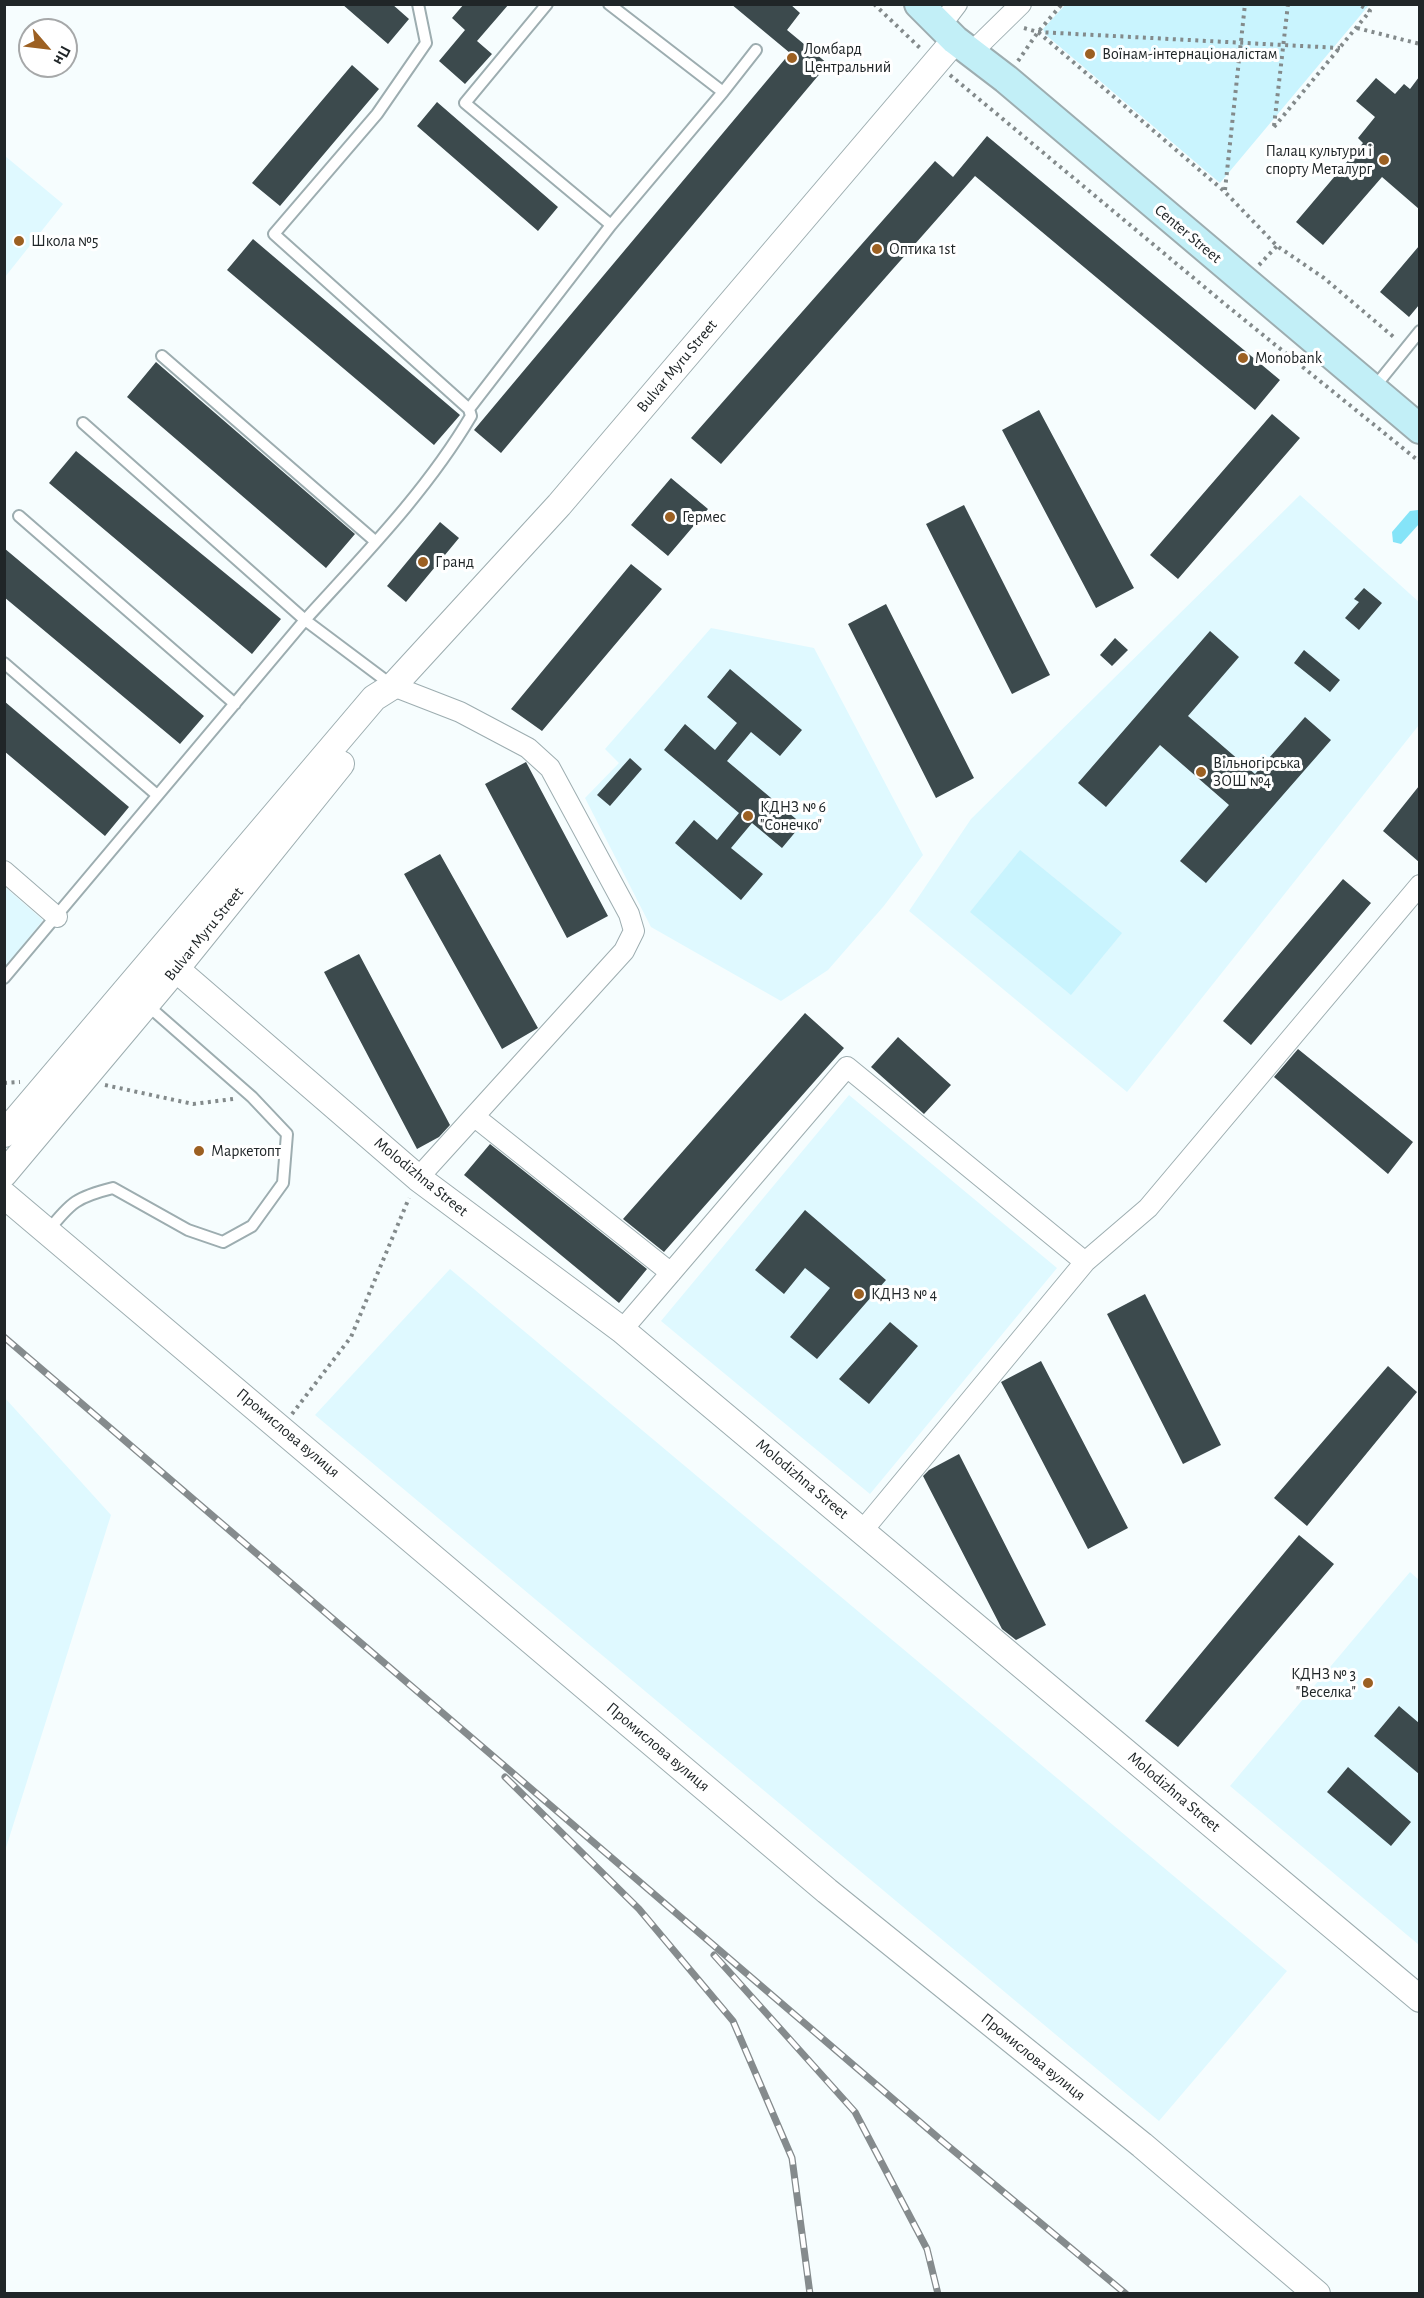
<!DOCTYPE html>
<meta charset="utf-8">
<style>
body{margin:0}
#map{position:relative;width:1424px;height:2298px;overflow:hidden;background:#f6fdfe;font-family:"Alegreya Sans",sans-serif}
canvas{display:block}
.frame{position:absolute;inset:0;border:6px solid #202628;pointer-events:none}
.north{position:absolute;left:18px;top:18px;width:60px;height:60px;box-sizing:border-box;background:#fff;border:2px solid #a6a8a9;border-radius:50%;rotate:118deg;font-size:16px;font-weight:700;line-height:24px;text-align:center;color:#202628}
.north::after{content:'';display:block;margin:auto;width:21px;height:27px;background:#9c6022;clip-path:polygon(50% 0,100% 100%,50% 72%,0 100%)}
</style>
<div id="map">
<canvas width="1424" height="2298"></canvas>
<div class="frame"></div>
<div class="north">Пн</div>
</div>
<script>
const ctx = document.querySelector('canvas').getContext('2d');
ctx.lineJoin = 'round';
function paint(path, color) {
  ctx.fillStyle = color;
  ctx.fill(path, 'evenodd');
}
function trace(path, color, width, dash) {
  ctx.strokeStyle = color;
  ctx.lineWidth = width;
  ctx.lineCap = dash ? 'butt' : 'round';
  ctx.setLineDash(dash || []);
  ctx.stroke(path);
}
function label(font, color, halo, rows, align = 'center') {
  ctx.font = font + ' "Alegreya Sans",sans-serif';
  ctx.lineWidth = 6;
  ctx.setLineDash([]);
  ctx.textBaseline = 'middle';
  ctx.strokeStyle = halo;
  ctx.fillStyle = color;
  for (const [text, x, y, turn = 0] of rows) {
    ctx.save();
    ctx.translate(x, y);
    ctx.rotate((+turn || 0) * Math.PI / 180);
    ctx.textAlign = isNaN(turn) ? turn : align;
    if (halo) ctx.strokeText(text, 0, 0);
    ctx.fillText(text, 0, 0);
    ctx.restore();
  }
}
const built = new Path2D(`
 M5,156L63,204L5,277Z
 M1300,495L1419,602V725L1127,1092L909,911L971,819Z
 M711,628L814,648L923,855L883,907L828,970L781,1001L651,927L585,798L619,763L605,749Z
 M5,887L43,920L5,968Z
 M849,1095L1057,1268L870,1494L661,1321Z
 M450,1269L1287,1971L1159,2121L315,1415Z
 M5,1398L111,1515L5,1851Z
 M1410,1572L1419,1580V1945L1230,1786Z`);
const green = new Path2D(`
 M1065,5V4L1369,5L1220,183L1046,35L1043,29Z
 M1020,850L1122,933L1071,995L970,912Z`);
const water = new Path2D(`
 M1418,510L1419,524L1401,544L1393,542L1392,532L1410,511Z`);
const building = new Path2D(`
 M342,4H392L409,19L388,44Z
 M464,4H509L477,41L492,54L465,84L439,61L465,30L452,18Z
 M731,4H790L800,13L787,30L828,64L501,453L474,430L790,53Z
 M352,65L379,89L280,206L252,183Z
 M1419,77V209L1382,177L1323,245L1296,222L1363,143L1358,138L1375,117L1356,101L1376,78L1395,94L1404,84L1410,89Z
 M437,102L558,207L538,231L417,126Z
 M987,136L1280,380L1255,410L975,176L721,464L691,438L935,161L953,177Z
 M253,239L460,415L434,445L227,270Z
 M1419,246V305L1409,317L1380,292Z
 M156,362L355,534L326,568L127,397Z
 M1039,410L1134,588L1096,608L1002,430Z
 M1272,414L1300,438L1178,579L1150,555Z
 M76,451L281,619L252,654L49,483Z
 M671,478L708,509L668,556L631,525Z
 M964,505L1050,675L1012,694L926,524Z
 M440,522L459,538L406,602L387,586Z
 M4,548L204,716L180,744L4,597Z
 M631,564L662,589L542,731L511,709Z
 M1364,588L1382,603L1359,630L1345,618L1359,602L1354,599Z
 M886,604L974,778L936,798L848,624Z
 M1210,631L1239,657L1188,716L1255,774L1305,717L1331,740L1206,883L1180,861L1229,805L1160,745L1106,807L1078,783Z
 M1115,638L1128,650L1112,666L1100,655Z
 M1304,650L1340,680L1330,692L1294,663Z
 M730,669L802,730L780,756L751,732L727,761L802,824L782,848L752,823L731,848L763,874L741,900L675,843L694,820L717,840L739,813L664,750L685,724L715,750L737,723L707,697Z
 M4,701L129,807L105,836L4,751Z
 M630,758L642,769L610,806L597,795Z
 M526,762L608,916L567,938L485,784Z
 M1419,786V862L1383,831Z
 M440,854L538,1028L502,1049L404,874Z
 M1343,879L1371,903L1251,1045L1223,1021Z
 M359,954L450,1125L439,1137L417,1149L324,972Z
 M805,1013L844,1048L664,1252L623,1219Z
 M898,1037L951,1085L924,1114L871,1067Z
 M1298,1049L1413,1142L1388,1174L1274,1077Z
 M490,1144L647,1269L619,1303L464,1175Z
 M805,1210L886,1280L817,1359L790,1337L830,1288L805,1268L784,1294L755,1270Z
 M1145,1294L1221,1445L1183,1464L1107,1314Z
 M890,1322L918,1346L869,1404L839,1379Z
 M1041,1361L1128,1528L1088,1549L1001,1382Z
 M1388,1366L1417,1392L1307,1526L1274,1498Z
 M959,1454L1046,1625L1016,1640L1002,1629L923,1476L929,1470Z
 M1299,1535L1334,1564L1178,1747L1145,1721Z
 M1399,1706L1419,1723V1774L1374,1736Z
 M1348,1767L1411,1822L1391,1846L1327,1792Z`);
const path = new Path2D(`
 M874,4L920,48
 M1024,28L1038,32L1224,191L1277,246L1324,278L1396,339
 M1357,28L1420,44
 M1038,32L1340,48
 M1018,61L1038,32L1062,4
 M950,75L1226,305L1420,462
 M1274,126L1288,4
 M1274,127L1370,11L1358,4
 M1225,190L1245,4
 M1259,265L1277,246
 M4,1083L20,1082
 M105,1085L193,1104L233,1099
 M292,1414L351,1337L409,1198`);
const service = new Path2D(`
 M418,4L426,43L377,114L274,234L469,409
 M547,4L465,103L611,225
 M723,92L756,50
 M162,356L376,542
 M1373,389L1420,331
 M83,423L305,620C364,555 426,492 471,416L469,409L611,225L723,92L609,4
 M19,516L235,704
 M4,663L157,795
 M4,978L305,620L393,686
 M48,1231C71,1202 77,1197 113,1188L188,1230L223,1242L252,1226L283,1183L287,1134L252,1097L146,1004`);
const minor = new Path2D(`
 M941,25L957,4
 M971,53L1021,4
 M393,686L460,712L528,748L550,768L629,914L634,931L624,951L418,1178
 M4,871L57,917
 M475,1117L671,1273
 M622,1330L847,1067L1085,1262
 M863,1530L1085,1262L1148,1208L1420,885`);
const tertiary = new Path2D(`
 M176,969L418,1178L622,1330L1420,1999
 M4,1134L374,698L393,686L559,505L955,40
 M4,1174L176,969L341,764
 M4,1195L827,1891L1142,2145L1317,2294`);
const secondary = new Path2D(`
 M919,4L955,40L1006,79L1420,429`);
const rail = new Path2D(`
 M4,1337L942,2141L1126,2294
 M505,1777L639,1909L733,2021L792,2158L810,2294
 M714,1955L855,2112L927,2249L938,2294`);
const markers = [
 [1090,54,6,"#9c6022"],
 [792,58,6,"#9c6022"],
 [1384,160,6,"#9c6022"],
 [19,241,6,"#9c6022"],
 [877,249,6,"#9c6022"],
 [1243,358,6,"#9c6022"],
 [670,517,6,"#9c6022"],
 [423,562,6,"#9c6022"],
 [1201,772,6,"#9c6022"],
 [748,816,6,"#9c6022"],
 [199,1151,6,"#9c6022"],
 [859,1294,6,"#9c6022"],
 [1368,1683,6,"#9c6022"]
];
const poiNames = [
 ["Ломбард",804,49],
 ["Центральний",804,67],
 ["Воїнам-інтернаціоналістам",1102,54],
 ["Палац культури і",1372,151,"right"],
 ["спорту Металург",1372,169,"right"],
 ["Школа №5",31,241],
 ["Оптика 1st",889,249],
 ["Monobank",1255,358],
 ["Гермес",682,517],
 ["Гранд",435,562],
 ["Вільногірська",1213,763],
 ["ЗОШ №4",1213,781],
 ["КДНЗ № 6",760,807],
 ["\"Сонечко\"",760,825],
 ["Маркетопт",211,1151],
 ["КДНЗ № 4",871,1294],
 ["КДНЗ № 3",1356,1674,"right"],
 ["\"Веселка\"",1356,1692,"right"]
];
const streetNames = [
 ["Center Street",1188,234,40],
 ["Bulvar Myru Street",677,366,-50],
 ["Bulvar Myru Street",204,934,-51],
 ["Molodizhna Street",421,1177,39],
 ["Промислова вулиця",288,1433,40],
 ["Molodizhna Street",802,1479,40],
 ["Промислова вулиця",658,1747,40],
 ["Molodizhna Street",1174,1792,40],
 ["Промислова вулиця",1033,2057,39]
];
paint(built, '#dff9ff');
paint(green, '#c9f4fe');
paint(water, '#85e4f8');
paint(building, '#3c4a4d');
trace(service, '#9dadb0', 14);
trace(minor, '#9dadb0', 22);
trace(tertiary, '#9dadb0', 28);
trace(secondary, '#9dadb0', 32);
trace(path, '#838a8b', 4, [3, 4.5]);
trace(service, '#fff', 10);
trace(minor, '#fff', 20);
trace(tertiary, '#fff', 26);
trace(secondary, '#c2eff7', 28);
trace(rail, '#858b8d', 7);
trace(rail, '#fff', 4.5, [14]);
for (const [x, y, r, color] of markers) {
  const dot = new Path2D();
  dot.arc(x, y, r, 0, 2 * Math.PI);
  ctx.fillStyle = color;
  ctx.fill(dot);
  trace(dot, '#fff', 2);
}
label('16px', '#202628', '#fff', poiNames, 'left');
label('16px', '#202628', '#fff', streetNames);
</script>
